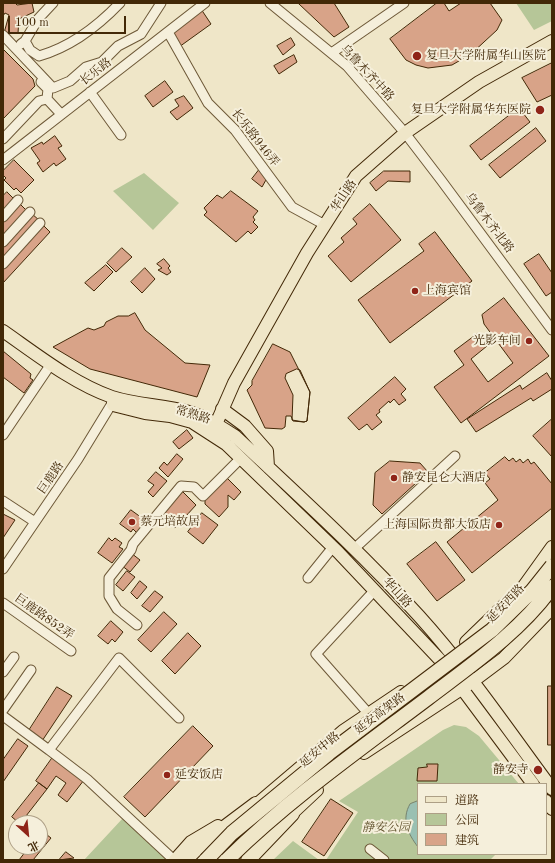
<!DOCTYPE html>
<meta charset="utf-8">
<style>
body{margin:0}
#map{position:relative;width:555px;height:863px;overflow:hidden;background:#efe6c8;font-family:"Old Standard TT","Noto Serif SC",serif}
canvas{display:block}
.frame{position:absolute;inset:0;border:4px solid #422807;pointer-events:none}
.legend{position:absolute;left:417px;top:783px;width:130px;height:72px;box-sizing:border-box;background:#f5efdb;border:1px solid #ad9f86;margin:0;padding:5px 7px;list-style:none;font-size:12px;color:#422807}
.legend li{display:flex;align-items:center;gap:8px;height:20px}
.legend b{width:20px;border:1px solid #ad9f86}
.north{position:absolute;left:8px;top:815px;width:40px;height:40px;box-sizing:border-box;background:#f5efdb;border:1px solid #ad9f86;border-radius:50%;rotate:153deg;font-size:11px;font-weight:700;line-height:16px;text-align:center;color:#422807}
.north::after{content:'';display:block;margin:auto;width:14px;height:18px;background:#8f2418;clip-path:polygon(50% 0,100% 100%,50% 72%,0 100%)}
.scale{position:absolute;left:8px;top:16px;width:118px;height:18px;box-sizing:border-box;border:2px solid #422807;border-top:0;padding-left:5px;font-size:12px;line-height:14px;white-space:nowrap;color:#422807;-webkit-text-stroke:3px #f5efdb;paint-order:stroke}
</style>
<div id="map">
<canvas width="555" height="863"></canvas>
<div class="frame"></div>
<ul class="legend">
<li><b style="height:5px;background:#efe6c8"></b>道路</li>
<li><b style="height:11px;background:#b6c698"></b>公园</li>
<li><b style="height:11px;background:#d8a388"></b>建筑</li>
</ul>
<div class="north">北</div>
<div class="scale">100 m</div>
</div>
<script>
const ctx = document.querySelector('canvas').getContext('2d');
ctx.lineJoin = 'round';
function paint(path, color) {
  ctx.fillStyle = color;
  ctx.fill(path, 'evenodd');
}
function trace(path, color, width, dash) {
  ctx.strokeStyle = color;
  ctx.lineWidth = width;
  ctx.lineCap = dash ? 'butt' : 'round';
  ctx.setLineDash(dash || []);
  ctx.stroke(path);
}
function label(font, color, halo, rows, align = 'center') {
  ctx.font = font + ' "Old Standard TT","Noto Serif SC",serif';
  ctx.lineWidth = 4;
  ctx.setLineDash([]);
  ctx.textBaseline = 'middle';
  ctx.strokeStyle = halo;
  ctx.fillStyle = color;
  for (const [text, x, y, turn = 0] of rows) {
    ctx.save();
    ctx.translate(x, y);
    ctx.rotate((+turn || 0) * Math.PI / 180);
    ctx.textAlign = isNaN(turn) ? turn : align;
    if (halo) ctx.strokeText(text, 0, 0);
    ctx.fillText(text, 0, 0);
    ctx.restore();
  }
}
const green = new Path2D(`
 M516,3H552V21L534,30Z
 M144,173L179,203L153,230L113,191Z
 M454,725L466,727L479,736L519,784H418V854H496L490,860H326L358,812L339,801L443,730Z
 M123,818L167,859V860H84Z
 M293,841L319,860H273Z`);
const water = new Path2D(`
 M418,801V847C408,834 401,819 410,804Z`);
const building = new Path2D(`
 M3,3H15L17,5L32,3L34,12L19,19L18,33H4L9,15L5,13L3,16Z
 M301,3H334L349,27L334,37L299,4Z
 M437,3H444L449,11L461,3H490L502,20L497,30L471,54L452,65L428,68L416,65L406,60L390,39Z
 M201,9L211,24L179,47L170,33Z
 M291,38L295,45L283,55L277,46Z
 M3,49L33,79L35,86L3,119Z
 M294,55L297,62L279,74L274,66Z
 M552,63V95L537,102L522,78Z
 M165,81L173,92L153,107L145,96Z
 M184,96L193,108L177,120L170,112L179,106L175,100Z
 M519,108L530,122L481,160L470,146Z
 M536,128L546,141L500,178L489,165Z
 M55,136L62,146L58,148L66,159L56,166L54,163L43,172L37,163L40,161L31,148L42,142L43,144Z
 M14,160L34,180L21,193L16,188L14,190L4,180L6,178L3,175V171Z
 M259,170L267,178L262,187L252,179Z
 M384,171H410V182L388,181L376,191L370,183Z
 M231,191L258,211L253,217L255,220L253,222L258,227L251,234L248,231L236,242L204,215L207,212L204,208L217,195L222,198Z
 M7,192L15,200L3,213V196Z
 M19,203L27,211L3,237V220Z
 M370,204L401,240L351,282L328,256L344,242L341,238L357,224L353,219Z
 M31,213L40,221L3,262V245Z
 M42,224L50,232L3,283V267Z
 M435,232L472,281L390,343L358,300L424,251L419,244Z
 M122,248L132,257L116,272L107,263Z
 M539,254L552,273V292L546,296L524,264Z
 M164,259L170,266L168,268L171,272L167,275L158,270L162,268L157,264Z
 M106,265L113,272L94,291L85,283Z
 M145,268L155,279L142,293L131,282Z
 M504,298L549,356L461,423L434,387L464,365L454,351L478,333L487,346L471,359L488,382L513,363L484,324L482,315Z
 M135,313L145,330L185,363L210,365L197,397L90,369L53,347L88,328L94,330L104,326L106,322L118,316H128Z
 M273,344L290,352L310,392L307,421L304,422L293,421L291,416H286L285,427L282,429L265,428L247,390L252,385V381Z
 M3,351L31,374L30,378L33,380L24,393L3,377Z
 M297,369L300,370L310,392L307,421L304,422L292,420L293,395L285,378L286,374Z
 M547,373L552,381V389L533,401L531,398L476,432L467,419L520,385L522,389Z
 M395,377L406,389L401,394L406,400L399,405L394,399L390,403L389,401L379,410L380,412L376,415L382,422L372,430L367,424L359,430L348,418Z
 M552,419V457L533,436Z
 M187,430L193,438L179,449L173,442Z
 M177,454L183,459L168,477L159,468L164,462L167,465Z
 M505,457L509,461L513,458L516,462L520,459L523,463L528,459L531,464L534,462L552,484V508L472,573L447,542L498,500L485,483L490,479L485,473Z
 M390,461L420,463L428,472L382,514L373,505L375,473Z
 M156,472L167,481L153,497L148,492L154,485L148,481Z
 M224,475L241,492L234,500L228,495V507L219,517L205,504V495Z
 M183,492L196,505L175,528L161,515Z
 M131,510L142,518L139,521L144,524L137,533L133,529L131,532L120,524Z
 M202,513L218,525L203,544L188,532Z
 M3,514L15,520L3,538Z
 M109,538L112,541L115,538L122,543L119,547L123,549L112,563L98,553Z
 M436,542L465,580L437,601L407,564Z
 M131,553L140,560L130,572L121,565Z
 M127,571L135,577L123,591L116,585Z
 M140,581L147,587L137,599L131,593Z
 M155,591L163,597L150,612L142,606Z
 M164,612L177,624L151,652L138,640Z
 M111,621L123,632L115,642L112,639L108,644L98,636Z
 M188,633L201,646L175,674L162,661Z
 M548,686H552V745H548Z
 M57,687L72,696L42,741L28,732Z
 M193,726L213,746L145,817L124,797Z
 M18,739L28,746L3,782V760Z
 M53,757L84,780L67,802L58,795L66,783L56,776L47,789L36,781Z
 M427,764H438L437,781H417L418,768L427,767Z
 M39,783L47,789L26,816L31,820L29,823H19L12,817Z
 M331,799L353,813L324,856L302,842Z
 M42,831L51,838L33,860H19L29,847H40V834Z
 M66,852L74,858L59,860Z`);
const minor = new Path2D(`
 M270,3L347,66L405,133L441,180L552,330
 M168,32L208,103L235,130L292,207L325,225
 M3,35L53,88L70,81L86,67L102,62L118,46L141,34L161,3
 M25,41L30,50L39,56C71,47 97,27 120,3
 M21,44L25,41L38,19L53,3
 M333,52L404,3
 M41,82L48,89L47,99L61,114
 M90,92L121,135
 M3,139L39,101L47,99
 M3,160L205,3
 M3,217L18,200
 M3,242L30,212
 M3,264L40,223
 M3,435L51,364
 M3,501L35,522
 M355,548L455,456
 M3,569L78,459L111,405L113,397
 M308,578L333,547
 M3,603L71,651
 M137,625L117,609L109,596V578L131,550L133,544L181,486L194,487L203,496L241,458
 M3,672L14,657
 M3,710L31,670
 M368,713L316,654L374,591
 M3,716L49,750
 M370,849L384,860
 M174,860L87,779L49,750L119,658L179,718`);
const major = new Path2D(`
 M3,331C36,354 74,384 112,397C137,405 164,405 189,412C206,417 221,427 235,436C298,495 361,552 419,616C467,669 509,731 552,789
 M113,405L145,413L170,416L192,422L226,444L338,552L443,663L533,784
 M222,409L245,426L267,451L268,467
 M213,431L234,383L307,253L356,176L405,133L479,82L552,41
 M466,642L524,586L552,547
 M364,753L472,682L504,658L552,608
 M546,801L552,809
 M250,810L343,731L401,692
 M285,820L317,790
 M175,860L191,842L218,826`);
const highway = new Path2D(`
 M185,860L196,849L256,804
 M248,860L292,814`);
const highwayBridge = new Path2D(`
 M206,860L232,833L329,753L492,630L532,591L552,566
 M227,860C288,800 359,750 428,698C470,666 521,631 552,587`);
const markers = [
 [417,56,5,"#8f2418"],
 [540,110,5,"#8f2418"],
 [415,291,4,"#8f2418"],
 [529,341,4,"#8f2418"],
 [394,478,4,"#8f2418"],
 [132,522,4,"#8f2418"],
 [499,525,4,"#8f2418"],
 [538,770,5,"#8f2418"],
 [167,775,4,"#8f2418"]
];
const poiNames = [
 ["复旦大学附属华山医院",426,56],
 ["复旦大学附属华东医院",531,110,"right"],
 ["上海宾馆",423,291],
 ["光影车间",521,341,"right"],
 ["静安昆仑大酒店",402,478],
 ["蔡元培故居",140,522],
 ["上海国际贵都大饭店",491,525,"right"],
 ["静安寺",529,770,"right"],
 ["延安饭店",175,775]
];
const streetNames = [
 ["长乐路",96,72,-38],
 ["乌鲁木齐中路",367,73,47],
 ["长乐路946弄",255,138,52],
 ["华山路",344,196,-57],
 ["乌鲁木齐北路",489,223,53],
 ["常熟路",193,415,17],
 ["巨鹿路",51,478,-56],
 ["华山路",397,593,47],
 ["延安西路",506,604,-46],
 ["巨鹿路852弄",44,617,35],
 ["延安高架路",380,714,-37],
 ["延安中路",320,750,-40]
];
const parkNames = [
 ["静安公园",386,828]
];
paint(green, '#b6c698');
paint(water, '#9ac0b2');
trace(water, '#77836e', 1);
paint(building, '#d8a388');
trace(building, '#422807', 1);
trace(minor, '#6d5837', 11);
trace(major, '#422807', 14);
trace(highway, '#422807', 16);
trace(minor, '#f5efdb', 9);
trace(major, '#efe6c8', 12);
trace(highway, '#efe6c8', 14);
trace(highwayBridge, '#422807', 16, []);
trace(highwayBridge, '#efe6c8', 14);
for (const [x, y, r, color] of markers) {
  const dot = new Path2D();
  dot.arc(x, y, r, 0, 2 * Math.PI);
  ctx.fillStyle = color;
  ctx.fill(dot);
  trace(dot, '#f5efdb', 1.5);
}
label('12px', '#422807', '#f5efdb', poiNames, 'left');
label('12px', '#422807', '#f5efdb', streetNames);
label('italic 12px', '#5f502b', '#f5efdb', parkNames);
</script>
